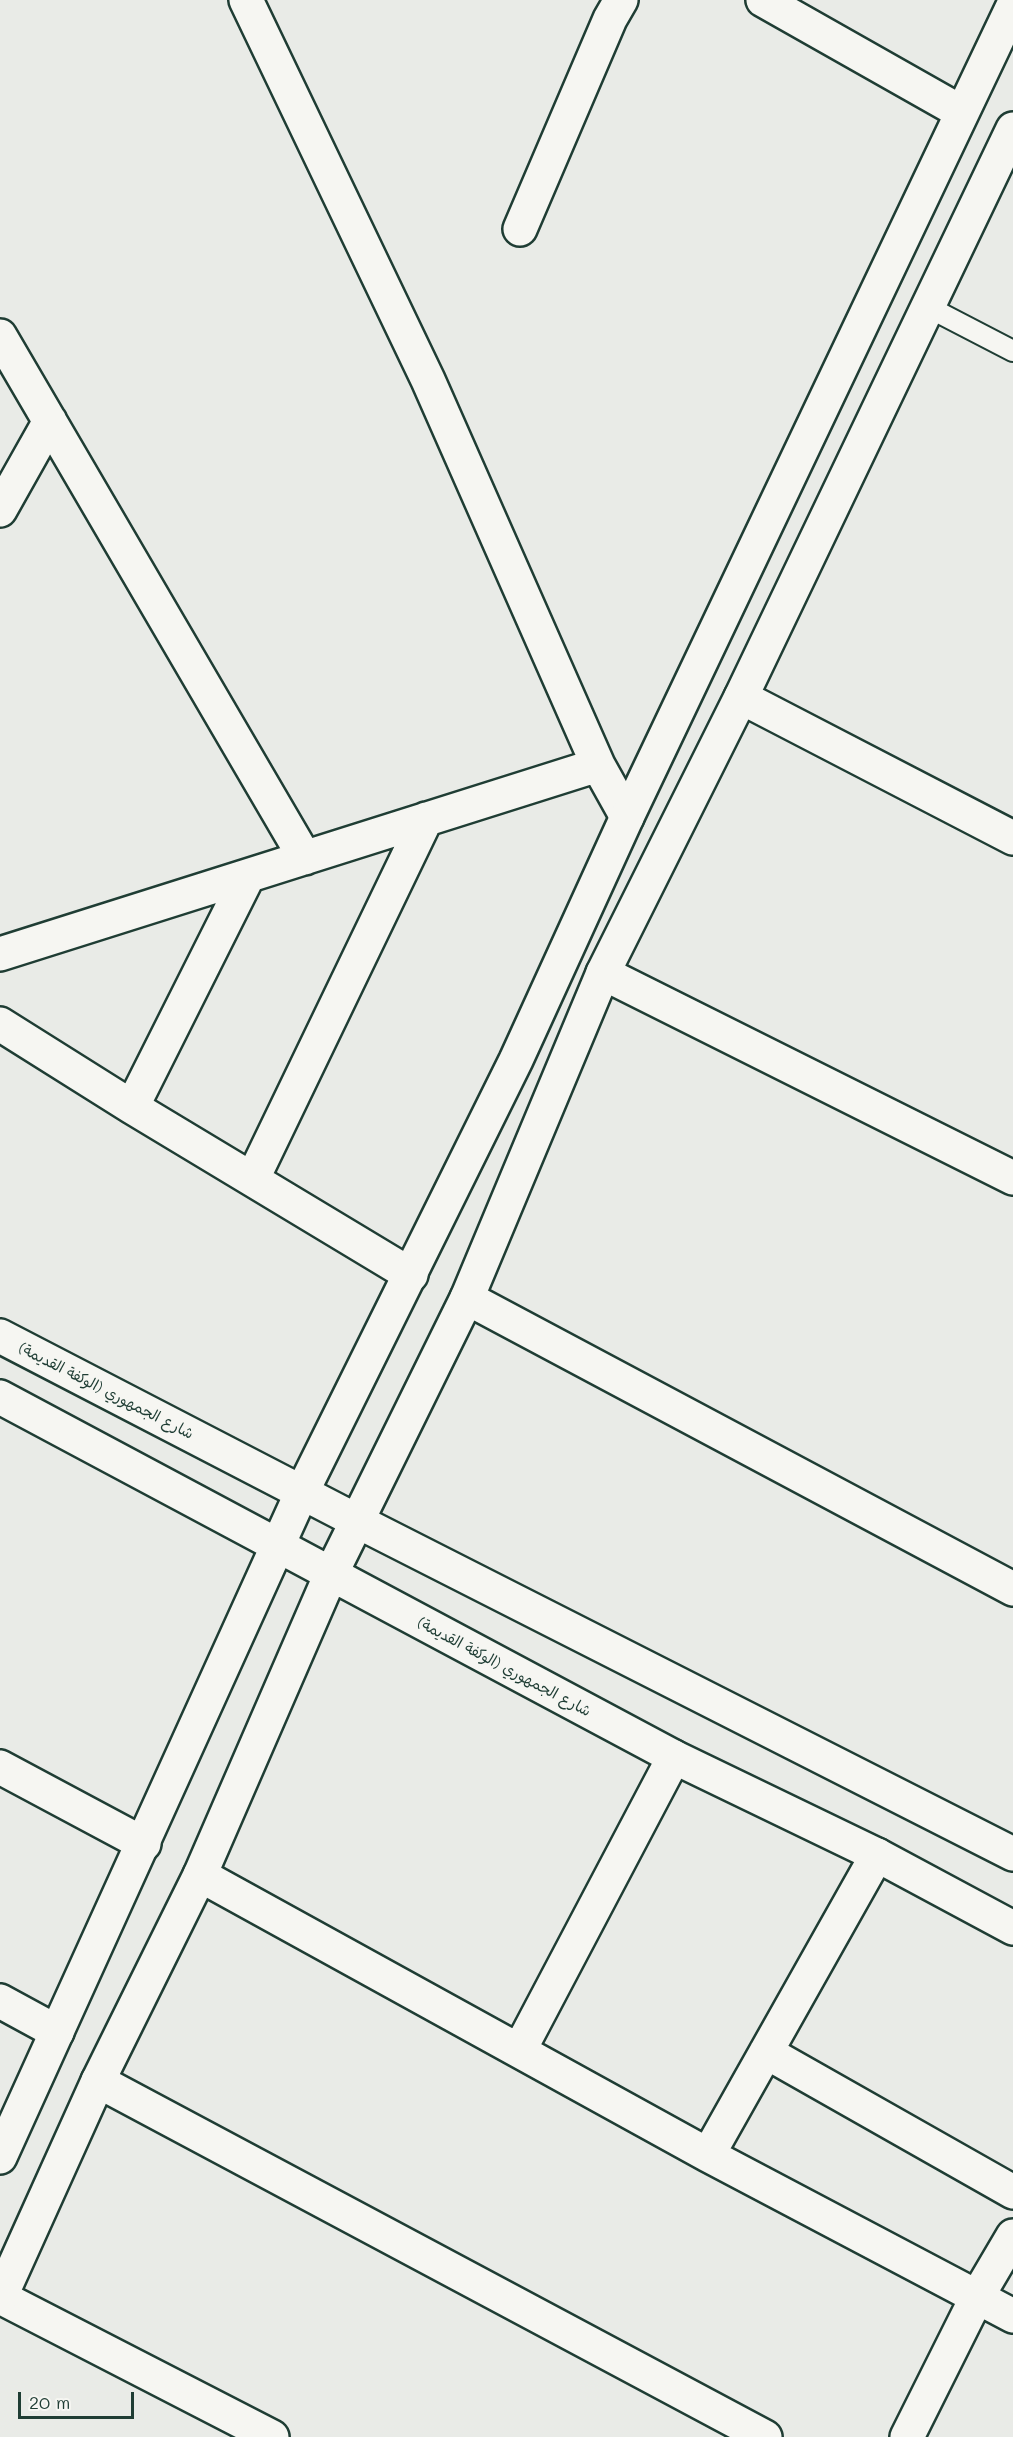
<!DOCTYPE html>
<meta charset="utf-8">
<style>
body{margin:0}
#map{position:relative;width:1013px;height:2437px;overflow:hidden;background:#e9ebe7;font-family:Mali,sans-serif}
canvas{display:block}
.scale{position:absolute;left:18px;top:2392px;width:116px;height:27px;box-sizing:border-box;border:3px solid #1f3d34;border-top:0;padding-left:8px;font-size:18px;line-height:21px;white-space:nowrap;color:#1f3d34;-webkit-text-stroke:4px #f6f6f2;paint-order:stroke}
</style>
<div id="map">
<canvas width="1013" height="2437"></canvas>
<div class="scale">20 m</div>
</div>
<script>
const ctx = document.querySelector('canvas').getContext('2d');
ctx.lineJoin = 'round';
function trace(path, color, width, dash) {
  ctx.strokeStyle = color;
  ctx.lineWidth = width;
  ctx.lineCap = dash ? 'butt' : 'round';
  ctx.setLineDash(dash || []);
  ctx.stroke(path);
}
function label(font, color, halo, rows, align = 'center') {
  ctx.font = font + ' Mali,"Playpen Sans Arabic",sans-serif';
  ctx.lineWidth = 4.5;
  ctx.setLineDash([]);
  ctx.textBaseline = 'middle';
  ctx.strokeStyle = halo;
  ctx.fillStyle = color;
  for (const [text, x, y, turn = 0] of rows) {
    ctx.save();
    ctx.translate(x, y);
    ctx.rotate((+turn || 0) * Math.PI / 180);
    ctx.textAlign = isNaN(turn) ? turn : align;
    if (halo) ctx.strokeText(text, 0, 0);
    ctx.fillText(text, 0, 0);
    ctx.restore();
  }
}
const lane = new Path2D(`
 M928,307L1013,351`);
const street = new Path2D(`
 M246,0L428,380L598,765L627,817
 M763,0L961,112
 M520,229L610,19L621,0
 M0,336L305,858
 M0,510L50,421
 M741,697L1013,838
 M0,954L598,765
 M603,973L1013,1178
 M0,1024L132,1107L411,1275
 M132,1107L248,876
 M253,1178L426,819
 M467,1298L1013,1589
 M0,1767L144,1844
 M200,1875L708,2155L1013,2316
 M0,2001L57,2032
 M519,2051L674,1757
 M766,2052L1013,2192
 M98,2081L765,2437
 M708,2155L877,1855
 M0,2297L272,2437
 M907,2437L977,2297L1013,2236`);
const secondary = new Path2D(`
 M0,1336L357,1521L1013,1854
 M0,1397L674,1757L877,1855L1013,1928
 M0,2157L302,1492L516,1060L627,817L1013,6
 M0,2298L98,2081L200,1875L331,1574L467,1298L603,973L741,697L1013,129`);
const streetNames = [
 ["شارع الجمهوري (الوكفة القديمة)",106,1391,27],
 ["شارع الجمهوري (الوكفة القديمة)",504,1667,28]
];
trace(lane, '#1f3d34', 24);
trace(street, '#1f3d34', 38);
trace(secondary, '#1f3d34', 38);
trace(lane, '#f6f6f2', 20);
trace(street, '#f6f6f2', 33);
trace(secondary, '#f6f6f2', 33);
label('15px', '#1f3d34', '#f6f6f2', streetNames);
</script>
